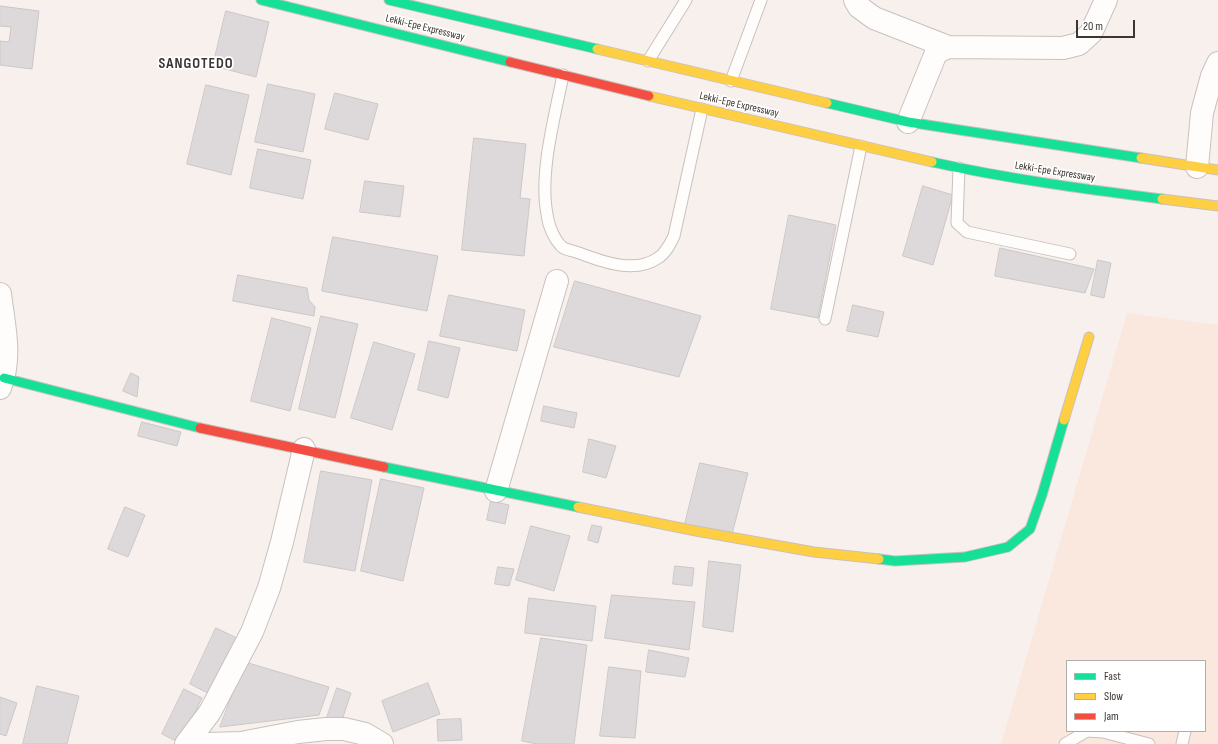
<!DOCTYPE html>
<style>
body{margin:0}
#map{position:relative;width:1218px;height:744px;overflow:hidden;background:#f8f0ec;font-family:"Sofia Sans Condensed",sans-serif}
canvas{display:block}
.legend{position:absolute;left:1066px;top:660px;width:140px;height:72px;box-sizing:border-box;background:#fff;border:1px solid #b1aead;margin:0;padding:5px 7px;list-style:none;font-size:12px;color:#3c3531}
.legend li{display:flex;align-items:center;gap:8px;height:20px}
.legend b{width:20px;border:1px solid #b1aead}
.scale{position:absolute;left:1076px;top:20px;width:59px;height:18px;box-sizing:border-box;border:2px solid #3c3531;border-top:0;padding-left:5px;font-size:12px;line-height:14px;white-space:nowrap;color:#3c3531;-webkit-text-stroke:3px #fff;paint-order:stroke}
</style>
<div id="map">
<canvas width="1218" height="744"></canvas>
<ul class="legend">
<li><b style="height:5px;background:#16e098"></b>Fast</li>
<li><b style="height:5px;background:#ffcf43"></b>Slow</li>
<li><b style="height:5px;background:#f24e42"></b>Jam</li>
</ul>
<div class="scale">20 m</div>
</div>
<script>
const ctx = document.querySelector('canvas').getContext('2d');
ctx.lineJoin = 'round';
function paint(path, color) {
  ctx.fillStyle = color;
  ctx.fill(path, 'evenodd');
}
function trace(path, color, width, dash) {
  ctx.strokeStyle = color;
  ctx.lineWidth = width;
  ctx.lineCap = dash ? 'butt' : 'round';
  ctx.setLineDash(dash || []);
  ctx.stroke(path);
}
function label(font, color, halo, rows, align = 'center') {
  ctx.font = font + ' "Sofia Sans Condensed",sans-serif';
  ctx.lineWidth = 3.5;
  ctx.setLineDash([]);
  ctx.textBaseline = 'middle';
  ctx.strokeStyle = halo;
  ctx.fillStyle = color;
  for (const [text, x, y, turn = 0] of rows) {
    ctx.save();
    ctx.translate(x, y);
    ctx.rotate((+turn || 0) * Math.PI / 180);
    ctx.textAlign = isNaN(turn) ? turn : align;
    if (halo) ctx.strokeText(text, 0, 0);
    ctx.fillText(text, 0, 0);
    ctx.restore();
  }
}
const built = new Path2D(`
 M1127,313L1218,325V744H1001ZM1067,661H1205V731H1067Z`);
const building = new Path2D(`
 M0,6L39,11L32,69L0,65V41L9,42L11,27L0,26Z
 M226,11L269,22L256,77L213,66Z
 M268,84L315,94L303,152L255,142Z
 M206,85L249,95L231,175L187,164Z
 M335,93L378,104L368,140L325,129Z
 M474,138L526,144L520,198L530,199L524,256L462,250Z
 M258,149L311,160L303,199L250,188Z
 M365,181L404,186L400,217L360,212Z
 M923,186L953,195L933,265L903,256Z
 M789,215L836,225L818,318L771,309Z
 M333,237L438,256L427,311L322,291Z
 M1000,248L1094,269L1085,293L995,276Z
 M1098,260L1111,263L1104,298L1091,295Z
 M238,275L307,288L309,300L315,307L314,316L233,301Z
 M575,281L701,316L679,377L554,347Z
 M449,295L525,310L517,351L440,336Z
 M853,305L884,312L878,337L847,331Z
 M321,316L358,324L335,418L299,409Z
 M272,318L311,328L290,411L251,401Z
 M429,341L460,348L448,398L418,390Z
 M374,342L415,354L392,430L351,418Z
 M131,373L139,377L137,397L123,391Z
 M544,406L577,413L574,428L541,421Z
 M142,422L181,432L177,446L138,436Z
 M589,439L616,446L606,478L583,472Z
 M700,463L748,473L732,534L685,524Z
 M321,471L372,480L355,571L304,562Z
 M381,479L424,488L403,581L361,571Z
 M491,501L509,505L505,524L487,520Z
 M125,507L145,515L128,557L108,549Z
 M592,525L602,527L598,543L588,540Z
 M531,526L570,536L554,591L516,580Z
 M709,561L741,565L733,632L703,627Z
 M675,566L694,568L692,586L673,584Z
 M498,567L514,569L509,586L495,584Z
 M612,595L695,602L689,650L605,638Z
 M529,598L596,606L592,641L525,633Z
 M216,628L239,639L212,695L190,684Z
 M541,638L587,645L574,744H537L522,741Z
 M649,650L689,658L685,677L646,672Z
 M245,662L329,687L319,715L220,727Z
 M609,667L641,671L635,738L600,736Z
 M428,683L440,714L393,732L382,701Z
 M37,686L79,696L67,744H23Z
 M337,688L351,693L341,723L327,718Z
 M184,689L202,698L180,743L162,734Z
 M0,697L17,703L6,736L0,734Z
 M461,719L462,740L438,741L437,720Z`);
const lane = new Path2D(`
 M648,61L686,0
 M563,75C555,116 539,173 547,214C548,225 554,239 562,247C566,250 574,251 579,253C603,262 635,274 658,258C666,253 670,244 674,236L702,109
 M731,81L761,0
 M959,168L957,223L967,232L1070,254
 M825,319L861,146
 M1065,744L1087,731L1103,732L1149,744
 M1182,744L1185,731`);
const street = new Path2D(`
 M855,0L859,7L874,18L948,47
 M908,122L936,53L948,47L1063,48L1079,44L1091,33L1106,0
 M1197,167L1202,113L1212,76L1218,63
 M0,294C4,326 12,357 0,388
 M496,491L557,281
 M186,744L210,712L252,632L269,588L282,542L304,449
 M206,744L241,743L298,732L326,729H344L365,734L382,744`);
const fast = new Path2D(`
 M261,0L510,62
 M389,0L597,49
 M827,103L908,122L1141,158
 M932,162C1008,179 1085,189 1162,199
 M4,378L200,428
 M384,467L578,507
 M879,559L895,561L965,557L1008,547L1030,529L1042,495L1064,420`);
const slow = new Path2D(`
 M597,49L827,103
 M649,96L932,162
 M1141,158L1218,170
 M1162,199L1218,206
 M1064,420L1089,337
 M578,507L696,531L814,552L879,559`);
const jam = new Path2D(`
 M510,62L649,96
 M200,428L384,467`);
const streetNames = [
 ["Lekki-Epe Expressway",425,28,14],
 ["Lekki-Epe Expressway",739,105,13],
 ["Lekki-Epe Expressway",1055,172,9]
];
const districtNames = [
 ["SANGOTEDO",196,64]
];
paint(built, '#fae8df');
paint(building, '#ddd9db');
trace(building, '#cac7c8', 1);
trace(lane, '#c8c1bd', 13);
trace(street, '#c8c1bd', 24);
trace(fast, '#c8c1bd', 11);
trace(slow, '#c8c1bd', 11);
trace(jam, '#c8c1bd', 11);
trace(lane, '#fefdfc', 11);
trace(street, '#fefdfc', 22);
trace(fast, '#16e098', 9);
trace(slow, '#ffcf43', 9);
trace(jam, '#f24e42', 9);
label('11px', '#3c3531', '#fff', streetNames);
ctx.letterSpacing = '1px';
label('bold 15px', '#3c3531', '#fff', districtNames);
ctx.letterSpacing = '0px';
</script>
